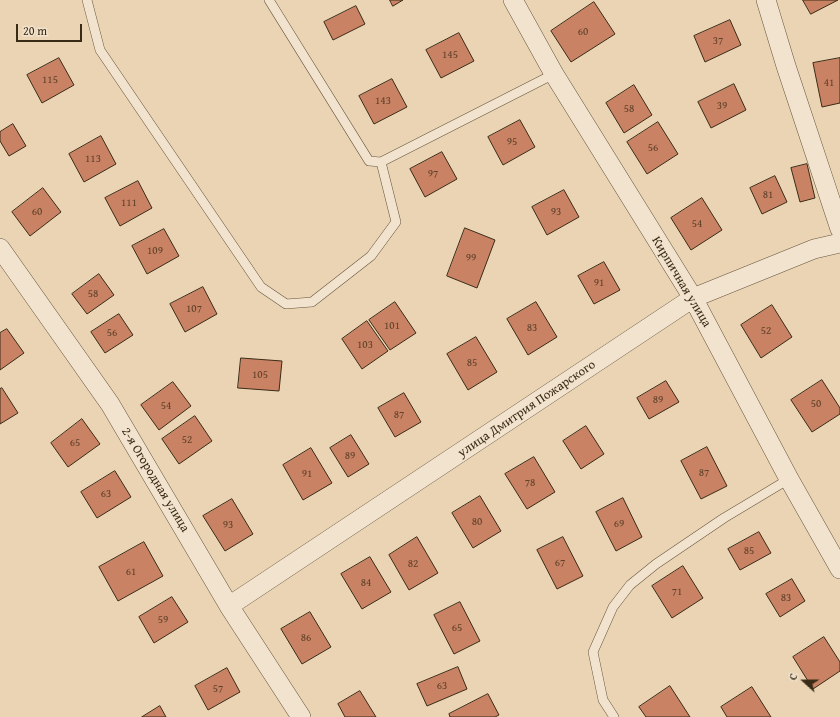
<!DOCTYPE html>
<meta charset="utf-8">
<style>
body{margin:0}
#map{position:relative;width:840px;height:717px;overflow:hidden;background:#ebd4b4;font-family:"Gentium Book Plus",serif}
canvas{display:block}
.north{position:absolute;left:784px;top:661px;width:40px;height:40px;-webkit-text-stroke:3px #f2e3ce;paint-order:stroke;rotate:291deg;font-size:11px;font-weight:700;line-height:16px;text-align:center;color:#3a2b17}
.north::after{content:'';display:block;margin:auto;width:14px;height:18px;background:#3a2b17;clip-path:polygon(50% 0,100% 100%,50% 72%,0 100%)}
.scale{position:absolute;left:16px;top:24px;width:66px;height:18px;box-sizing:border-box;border:2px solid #3a2b17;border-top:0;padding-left:5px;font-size:12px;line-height:14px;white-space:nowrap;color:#3a2b17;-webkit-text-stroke:3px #f2e3ce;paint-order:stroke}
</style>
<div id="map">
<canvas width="840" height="717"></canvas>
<div class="north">С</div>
<div class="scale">20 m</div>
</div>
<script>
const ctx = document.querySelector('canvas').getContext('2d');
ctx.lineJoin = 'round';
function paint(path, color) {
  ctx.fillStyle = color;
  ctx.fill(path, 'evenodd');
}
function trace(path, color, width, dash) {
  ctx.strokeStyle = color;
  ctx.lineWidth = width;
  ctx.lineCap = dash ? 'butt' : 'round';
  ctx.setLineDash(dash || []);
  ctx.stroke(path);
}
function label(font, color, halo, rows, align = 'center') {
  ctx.font = font + ' "Gentium Book Plus",serif';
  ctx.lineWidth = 3.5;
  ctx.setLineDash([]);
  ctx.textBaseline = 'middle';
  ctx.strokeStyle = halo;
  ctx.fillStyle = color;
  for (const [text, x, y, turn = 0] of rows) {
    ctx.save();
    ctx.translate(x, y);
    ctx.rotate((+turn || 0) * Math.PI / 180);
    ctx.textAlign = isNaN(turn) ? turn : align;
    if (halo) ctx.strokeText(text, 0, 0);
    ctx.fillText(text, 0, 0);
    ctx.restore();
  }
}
const building = new Path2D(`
 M390,0H403L393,6Z
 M803,0H838L811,14Z
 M594,2L615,34L571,62L551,31Z
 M356,6L365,24L333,40L324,22Z
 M730,20L741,45L705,62L694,36Z
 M459,33L474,61L441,78L426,50Z
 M59,58L74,85L42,103L27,75Z
 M840,58V103L822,107L813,63Z
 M392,79L407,107L374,124L359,96Z
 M734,84L746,110L711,128L698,102Z
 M634,85L652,115L624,133L606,103Z
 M520,120L535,147L503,165L488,137Z
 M658,122L678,154L647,174L627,142Z
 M13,124L26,146L9,156L0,141V132Z
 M101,136L116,164L84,182L69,154Z
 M442,152L457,179L425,197L410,169Z
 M807,164L815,198L800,202L791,168Z
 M775,176L787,202L762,214L750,188Z
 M138,181L152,208L120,226L105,198Z
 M43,188L61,212L30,236L12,212Z
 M564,190L579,217L547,235L532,207Z
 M702,198L722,230L691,250L671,218Z
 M465,228L495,240L477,288L447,276Z
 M164,229L179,256L147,274L132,246Z
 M604,262L620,290L594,304L578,276Z
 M99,274L114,295L87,314L72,294Z
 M203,287L217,314L185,332L170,304Z
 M395,302L416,333L390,350L369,320Z
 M536,302L557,337L528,355L507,319Z
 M772,305L792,337L761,358L741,325Z
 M119,314L133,335L105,353L91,332Z
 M367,321L388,351L362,369L342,339Z
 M7,329L24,353L0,370V333Z
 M476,337L497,372L468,390L447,354Z
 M241,358L282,361L279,391L238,388Z
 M822,380L840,408V414L812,432L791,400Z
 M666,381L679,402L649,419L637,398Z
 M173,382L191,406L159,430L141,405Z
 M2,388L18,413L0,424V389Z
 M404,393L421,422L395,437L378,408Z
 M195,416L212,441L179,464L162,439Z
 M82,419L100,444L68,467L51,443Z
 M586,426L604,454L581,469L563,441Z
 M351,435L369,464L348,477L330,448Z
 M707,447L727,486L701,499L681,461Z
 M311,448L332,483L303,500L283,465Z
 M534,457L555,492L527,509L505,474Z
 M115,471L131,497L97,518L81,492Z
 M480,496L501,531L473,548L452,513Z
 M623,498L642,537L616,551L596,512Z
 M232,499L253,534L225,551L203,516Z
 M759,532L771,553L740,570L728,549Z
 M417,537L438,573L409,590L389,555Z
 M563,537L583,576L557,589L537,550Z
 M144,542L163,576L118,601L99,567Z
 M370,557L391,592L362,609L341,574Z
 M683,566L703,598L672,618L652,586Z
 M792,579L805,601L780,617L766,594Z
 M172,597L188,622L154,643L139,617Z
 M460,602L480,641L454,654L434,615Z
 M310,612L331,647L302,664L281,629Z
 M824,637L840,662V671L813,689L793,657Z
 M458,667L467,689L427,706L417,684Z
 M227,668L240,692L208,710L195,686Z
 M670,686L690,717H646L639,707Z
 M752,687L771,717H727L721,707Z
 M360,691L376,717H345L338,704Z
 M488,694L499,715L495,717H450L449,714Z
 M160,706L166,717H142Z`);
const lane = new Path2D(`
 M87,0L100,50L261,287L286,304L312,302L371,256L396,222L381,162
 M269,0L369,161L381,162L554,74
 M614,717L603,700L593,652L613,607L630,585L656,564L724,518L789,479`);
const street = new Path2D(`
 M513,0L554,74L693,298L789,479L840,569
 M766,0L786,66L840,229
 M0,248L110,404L229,606L301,717
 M229,606L693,298L814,249L840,243`);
const numberNames = [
 ["60",583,32],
 ["37",718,41],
 ["145",450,55],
 ["115",50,80],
 ["41",829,83],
 ["143",383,101],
 ["39",722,106],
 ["58",629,109],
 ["95",512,142],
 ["56",653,148],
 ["113",93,159],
 ["97",433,174],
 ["81",768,195],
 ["111",129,203],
 ["60",37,212],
 ["93",556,212],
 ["54",697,224],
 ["109",155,251],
 ["99",471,258],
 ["91",599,283],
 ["58",93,294],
 ["107",194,309],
 ["101",392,326],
 ["83",532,328],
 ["52",766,331],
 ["56",112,333],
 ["103",365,345],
 ["85",472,363],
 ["105",260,375],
 ["89",658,400],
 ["50",816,404],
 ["54",166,406],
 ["87",399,415],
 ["52",187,440],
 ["65",75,443],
 ["89",350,456],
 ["87",704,473],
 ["91",307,474],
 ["78",530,483],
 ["63",106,494],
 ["80",477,522],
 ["69",619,524],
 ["93",228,525],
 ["85",749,551],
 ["67",560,563],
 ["82",413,564],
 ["61",131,572],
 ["84",366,583],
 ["71",677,592],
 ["83",786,598],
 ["59",163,620],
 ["65",457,628],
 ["86",306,638],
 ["63",442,686],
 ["57",218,689]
];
const streetNames = [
 ["Кирпичная улица",681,282,59],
 ["улица Дмитрия Пожарского",527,409,-34],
 ["2-я Огородная улица",155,480,59]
];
paint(building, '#c98263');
trace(building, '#3a2b17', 1);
trace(lane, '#66553e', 10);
trace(street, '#66553e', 20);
trace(lane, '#f2e3ce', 9);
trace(street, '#f2e3ce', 19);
label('11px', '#5e412a', null, numberNames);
label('13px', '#3a2b17', '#f2e3ce', streetNames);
</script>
